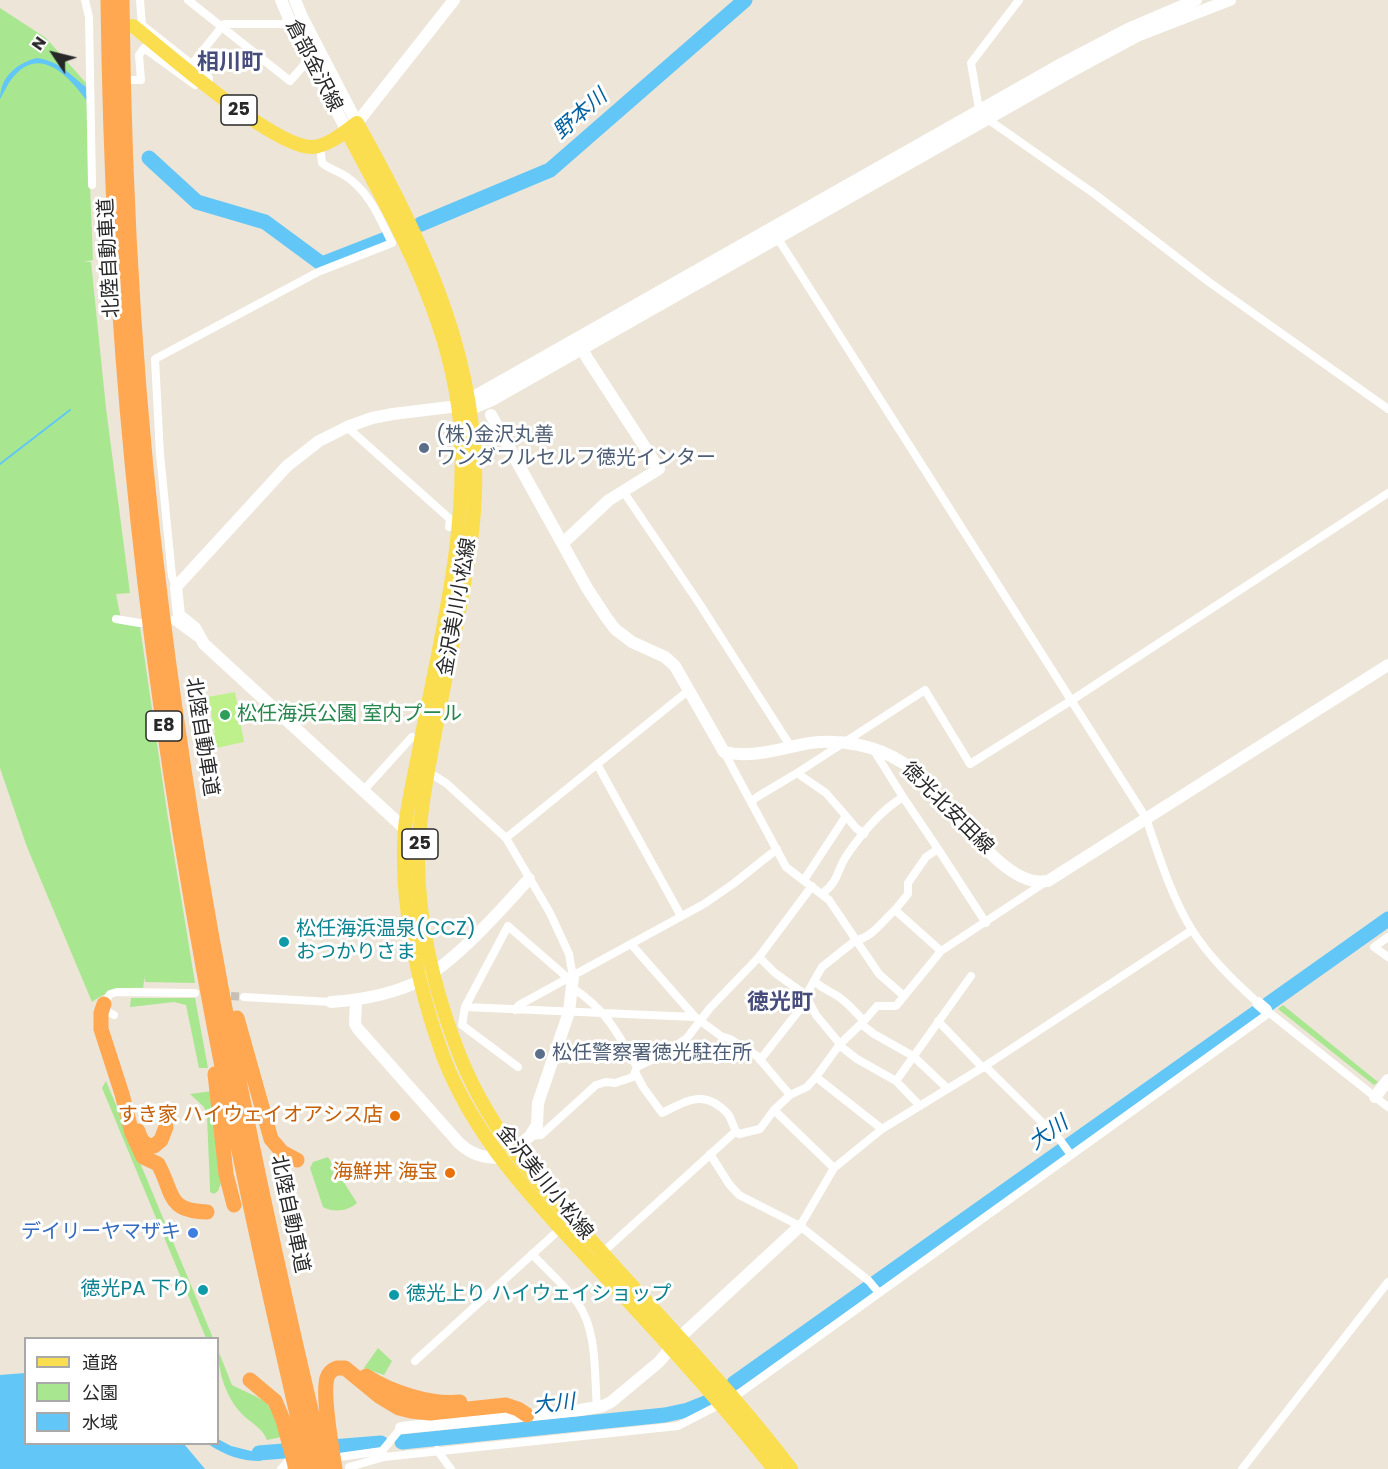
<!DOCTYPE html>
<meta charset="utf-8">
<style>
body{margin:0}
#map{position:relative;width:1388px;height:1469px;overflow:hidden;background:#ece5d8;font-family:Poppins,"Noto Sans JP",sans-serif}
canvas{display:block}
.legend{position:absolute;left:24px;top:1337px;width:195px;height:108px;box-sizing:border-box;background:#fff;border:2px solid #a9a9a9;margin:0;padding:8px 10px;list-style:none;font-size:18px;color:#282828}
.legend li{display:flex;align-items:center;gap:12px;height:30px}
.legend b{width:30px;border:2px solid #a9a9a9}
.north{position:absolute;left:24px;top:24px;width:60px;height:60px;-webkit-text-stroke:4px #fff;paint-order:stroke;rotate:305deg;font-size:16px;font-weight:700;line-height:24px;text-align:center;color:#282828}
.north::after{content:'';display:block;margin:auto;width:21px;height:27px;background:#282828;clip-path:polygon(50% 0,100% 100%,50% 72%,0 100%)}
</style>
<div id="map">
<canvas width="1388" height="1469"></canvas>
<ul class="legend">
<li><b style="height:8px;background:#fbde4f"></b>道路</li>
<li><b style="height:16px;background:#a8e790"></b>公園</li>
<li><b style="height:16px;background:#62c6f7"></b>水域</li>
</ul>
<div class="north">N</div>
</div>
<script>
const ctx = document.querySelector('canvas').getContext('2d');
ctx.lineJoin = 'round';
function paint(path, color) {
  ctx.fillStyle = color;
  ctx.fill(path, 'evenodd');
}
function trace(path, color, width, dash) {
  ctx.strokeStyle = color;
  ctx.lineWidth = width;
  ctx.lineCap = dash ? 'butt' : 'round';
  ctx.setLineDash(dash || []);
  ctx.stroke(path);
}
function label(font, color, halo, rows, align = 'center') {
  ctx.font = font + ' Poppins,"Noto Sans JP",sans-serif';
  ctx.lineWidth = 6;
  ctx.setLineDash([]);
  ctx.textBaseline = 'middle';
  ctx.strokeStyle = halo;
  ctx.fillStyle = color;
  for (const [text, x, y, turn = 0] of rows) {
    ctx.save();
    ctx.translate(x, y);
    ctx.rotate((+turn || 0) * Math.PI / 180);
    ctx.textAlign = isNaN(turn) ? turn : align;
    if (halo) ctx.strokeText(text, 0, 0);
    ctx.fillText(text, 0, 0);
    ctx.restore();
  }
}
const green = new Path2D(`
 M0,8L46,38L86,83L93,260L84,262H91L106,408L130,593L116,594L122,624L140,627L167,812L195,983L145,982V976L143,988C122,987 109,990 92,1002L27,847L0,768Z
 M131,998H195L208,1068H199L186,1005L174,1002L130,1007Z
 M1283,1005L1378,1082L1374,1085L1278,1009Z
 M106,1081L213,1338H206L102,1088Z
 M212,1091L221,1183L218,1191L214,1194L210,1192V1187L207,1117L204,1107L190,1094Z
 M328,1157L357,1203C348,1211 334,1213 323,1207L310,1168L313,1162Z
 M378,1348L392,1361L384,1375L364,1368Z
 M218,1350L232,1385C265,1402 273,1398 281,1437L267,1440C263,1429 253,1424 244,1416C227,1400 218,1373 218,1350Z`);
const pitch = new Path2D(`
 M235,692L244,742L211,749L208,735L215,733L208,697Z`);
const water = new Path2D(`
 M37,58C61,62 68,73 86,87L87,101C71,79 42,45 15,75C9,81 5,91 0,99C0,77 17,63 37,58Z
 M25,1373L26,1444H184L205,1469H0V1375Z
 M218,1439L231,1446L259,1453L261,1461C240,1461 225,1455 208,1444H218Z`);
const stream = new Path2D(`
 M0,464L70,410`);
const river = new Path2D(`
 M149,158L197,202L265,222L322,264L386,239
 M421,224L550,170L745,0
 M734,1383L1388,919
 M402,1442L665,1415L688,1410L708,1402
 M259,1453L381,1443`);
const streetTunnel = new Path2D(`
 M219,995L244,997`);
const street = new Path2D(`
 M85,0L89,17L92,185
 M140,0L142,25L209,78V86L207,87
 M188,0L290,81L304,65L311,61
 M1019,0L971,63L979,109L986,118L1096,195L1209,282L1388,409
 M192,64L224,24H282L290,21
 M132,80H141L139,55L144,48L195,85
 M775,234L1146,818C1159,856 1171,896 1192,930C1210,958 1234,981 1258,1003
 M347,427L450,519L449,527
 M623,491L699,603L791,747
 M176,587L172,576L160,454L155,359L318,272L392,243C380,219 370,193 347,177C339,171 329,169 322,163L320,145
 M116,619L140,623
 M173,620L196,637L199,635
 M724,752L786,867L829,900L856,940C872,938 883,920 895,910L941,951
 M597,764L681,916
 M428,772L446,783L506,838L550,913L569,954L573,977
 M797,773L925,690L970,764L1072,700L1388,493
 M363,791L412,737
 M903,797L938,849
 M751,802L757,797L797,773L826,793L846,816L804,880
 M846,816L856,828L864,834
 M506,838L689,690
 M822,894C840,880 836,871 847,855C862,833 880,811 903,797L873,749
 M895,910L908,894V883L926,857L938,849L986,923
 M1388,937L1374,947L1388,957
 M631,944L695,1017
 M759,957L775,973L806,995L822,967L856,940L879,974L904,996
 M814,981C824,990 830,991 839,997C849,1004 856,1013 864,1021
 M573,988C607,1011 617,1032 637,1067
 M806,996L816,1015L840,1044
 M244,997L331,1002
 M465,1007L695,1017L721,1036L730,1039L757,1056L790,1095
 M515,1010L519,1005L704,904L733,884L777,849
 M1266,1010L1388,1107
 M114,1015L108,1012L104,1004L110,994L117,992L195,993
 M938,1021L983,1068
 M861,1024L874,1034L913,1056L948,1089
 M839,1045L857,1059L896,1081L920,1106
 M760,1060L808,999
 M985,1066L1060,1140L1071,1155
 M518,1067L462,1025L465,1007L508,926L569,979
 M635,1072L643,1087L662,1113C688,1100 705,1089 728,1114C731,1118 733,1126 736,1131
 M816,1077L882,1129
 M896,1081L971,976
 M774,1110L834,1168
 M530,1136L541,1135L596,1085L606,1082L615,1083L633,1077L637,1067L662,1055L687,1038L710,1008L759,957L812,886
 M710,1154L729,1184L739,1195L800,1226L869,1281L879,1293
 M800,1226L834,1168L882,1129L985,1066L1192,930
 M602,1253L736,1131L739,1134L760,1129L774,1110L790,1095L807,1087L816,1077L840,1044L864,1021L877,1006H896L941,951L1047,881
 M532,1254C547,1270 564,1285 577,1302C598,1331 594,1374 597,1407
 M415,1361L560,1229
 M733,1398L1269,1013
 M437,1450L451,1469
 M383,1453L382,1451L401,1428
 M332,1458L382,1451
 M281,1469L287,1462L295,1461
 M349,1469V1467L384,1457L678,1426L721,1404
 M1242,1469L1388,1282`);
const secondary = new Path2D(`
 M281,0L290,21L347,131
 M295,0L302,17L357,123L454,0
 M461,404L1063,63L1128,29L1196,0
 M491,415L587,588L606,617L615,629L632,642L665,657L675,666L724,752C753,759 781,748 810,743C841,739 876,745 903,763C942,788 992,875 1035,881C1039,882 1044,881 1048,881L1388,665
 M563,543L609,500L659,469L587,358L579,342
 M405,829L204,644L195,628L179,615L176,587L287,466L319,441L347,427L372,418L393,414L458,406L471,409L492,400L1072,71L1137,36L1230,0
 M356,1000L355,1024L358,1029L459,1143C472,1155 484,1158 502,1158
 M331,1002C360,1000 394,994 421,980C457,960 501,910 529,879
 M1258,1003L1266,1010
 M1375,1097L1388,1080
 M512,1151L530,1136L537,1125L538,1103L569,1012L573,977
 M401,1428L580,1410L603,1406L611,1402L659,1362L680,1337L800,1226`);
const primary = new Path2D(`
 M133,26C166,52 275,149 313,147C330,145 343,133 357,123C417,230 472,343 475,468C477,518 467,569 458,617C449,659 441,701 433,743C426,782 418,823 418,863C419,925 434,988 456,1046C487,1130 539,1184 598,1248C663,1321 732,1391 791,1469
 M347,131C395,223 450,315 460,422C469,530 441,635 421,740C416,769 408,799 405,828C399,901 418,988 443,1056C478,1148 551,1218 616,1288C671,1347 724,1406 774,1469`);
const highway = new Path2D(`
 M108,0C110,154 117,309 132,462C164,801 231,1138 310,1469
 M122,0C124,204 136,408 162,611C198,900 257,1186 325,1469
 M104,1004L101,1013V1029L122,1094L132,1133L143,1157L158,1164C174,1193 166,1211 207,1212
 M237,1018L271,1139L282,1152L297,1160
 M215,1074L226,1174L234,1205
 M138,1131C141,1140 144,1146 154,1146L161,1140L166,1127
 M366,1376C391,1392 430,1405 460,1402
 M250,1380L275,1401L283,1420L296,1469
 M335,1469C332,1448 322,1396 327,1378C329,1372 332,1370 337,1368H345L379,1396L399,1408L411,1411L430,1413L506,1405L518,1409L527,1415`);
const markers = [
 [424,448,6,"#5c6f8a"],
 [225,715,6,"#2e9e5b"],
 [284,942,6,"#0f9aa8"],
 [540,1054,6,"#5c6f8a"],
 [395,1116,6,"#e8710a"],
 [450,1173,6,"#e8710a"],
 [193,1233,6,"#3f7fe0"],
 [203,1290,6,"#0f9aa8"],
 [394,1295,6,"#0f9aa8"]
];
const shields = [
 [239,110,36],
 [164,726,36],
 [420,844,36]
];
const shieldNames = [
 ["25",239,110],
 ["E8",164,726],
 ["25",420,844]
];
const streetNames = [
 ["倉部金沢線",313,66,63],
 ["北陸自動車道",110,258,-93],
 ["金沢美川小松線",458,607,-80],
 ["北陸自動車道",201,737,81],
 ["徳光北安田線",947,809,45],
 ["金沢美川小松線",544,1183,51],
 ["北陸自動車道",289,1214,78]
];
const serviceNames = [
 ["(株)金沢丸善",436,436],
 ["ワンダフルセルフ徳光インター",436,459],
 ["松任警察署徳光駐在所",552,1054]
];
const leisureNames = [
 ["松任海浜公園 室内プール",237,715]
];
const cultureNames = [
 ["松任海浜温泉(CCZ)",296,930],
 ["おつかりさま",296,953],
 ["徳光PA 下り",191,1290,"right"],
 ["徳光上り ハイウェイショップ",406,1295]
];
const foodNames = [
 ["すき家 ハイウェイオアシス店",383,1116],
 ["海鮮丼 海宝",438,1173]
];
const shopNames = [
 ["デイリーヤマザキ",181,1233]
];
const waterNames = [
 ["野本川",581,115,-41],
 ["大川",1049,1134,-35],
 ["大川",554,1405,-6]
];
const quarterNames = [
 ["相川町",230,63],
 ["徳光町",780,1003]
];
paint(green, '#a8e790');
paint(pitch, '#bef08b');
paint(water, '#62c6f7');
trace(stream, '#62c6f7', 2);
trace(river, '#62c6f7', 15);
trace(streetTunnel, '#c5bfb5', 8, [8, 4]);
trace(street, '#fff', 8);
trace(secondary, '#fff', 12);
trace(primary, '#fbde4f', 14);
trace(highway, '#ffa751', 15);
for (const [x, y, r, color] of markers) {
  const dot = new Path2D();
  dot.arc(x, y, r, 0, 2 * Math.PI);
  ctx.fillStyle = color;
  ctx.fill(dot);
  trace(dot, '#fff', 2);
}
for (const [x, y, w] of shields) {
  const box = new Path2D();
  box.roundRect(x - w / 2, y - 15, w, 30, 4.5);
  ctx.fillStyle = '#fff';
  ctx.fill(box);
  trace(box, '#282828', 1.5);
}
label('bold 18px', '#282828', null, shieldNames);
label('20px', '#282828', '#fff', streetNames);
label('20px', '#4e5e75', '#fff', serviceNames, 'left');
label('20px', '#27864d', '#fff', leisureNames, 'left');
label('20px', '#0d838f', '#fff', cultureNames, 'left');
label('20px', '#c56008', '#fff', foodNames, 'right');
label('20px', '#366cbe', '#fff', shopNames, 'right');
label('italic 21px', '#0361a1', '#fff', waterNames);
label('bold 22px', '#464c7c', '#fff', quarterNames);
</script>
